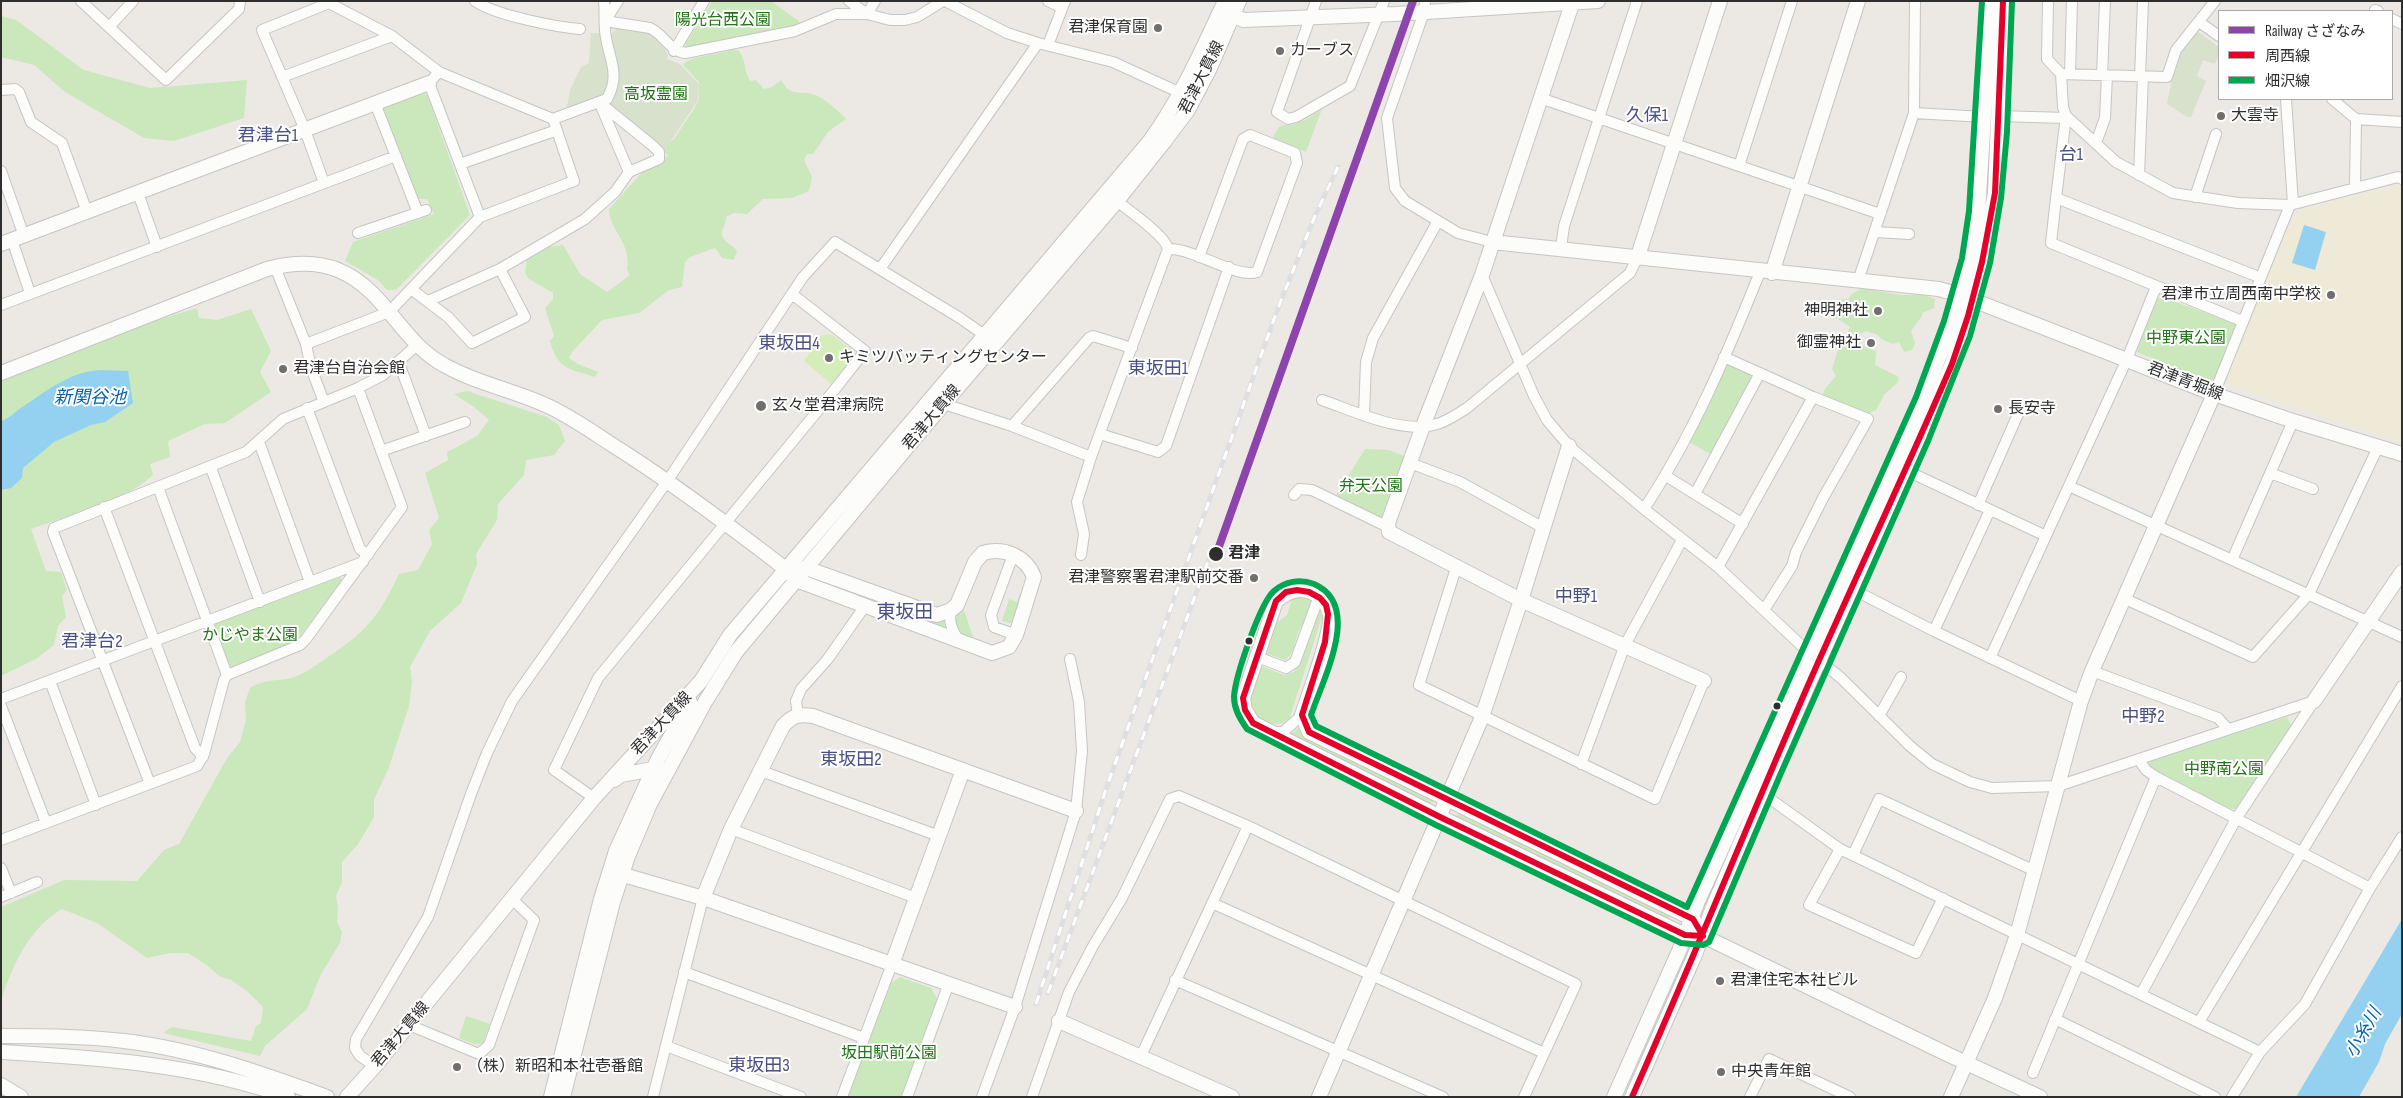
<!DOCTYPE html>
<meta charset="utf-8">
<style>
body{margin:0}
#map{position:relative;width:2403px;height:1098px;overflow:hidden;background:#ece9e4;font-family:"Sofia Sans Condensed","Noto Sans JP",sans-serif}
canvas{display:block}
.frame{position:absolute;inset:0;border:2px solid #2e2e2e;pointer-events:none}
.legend{position:absolute;left:2218px;top:10px;width:175px;height:90px;box-sizing:border-box;background:#fff;border:1px solid #ababab;margin:0;padding:6px 9px;list-style:none;font-size:15px;color:#2e2e2e}
.legend li{display:flex;align-items:center;gap:10px;height:25px}
.legend b{width:25px;border:1px solid #ababab}
</style>
<div id="map">
<canvas width="2403" height="1098"></canvas>
<div class="frame"></div>
<ul class="legend">
<li><b style="height:6px;background:#8e44ad"></b>Railway さざなみ</li>
<li><b style="height:6px;background:#e4002b"></b>周西線</li>
<li><b style="height:6px;background:#00a651"></b>畑沢線</li>
</ul>
</div>
<script>
const ctx = document.querySelector('canvas').getContext('2d');
ctx.lineJoin = 'round';
function paint(path, color) {
  ctx.fillStyle = color;
  ctx.fill(path, 'evenodd');
}
function trace(path, color, width, dash) {
  ctx.strokeStyle = color;
  ctx.lineWidth = width;
  ctx.lineCap = dash ? 'butt' : 'round';
  ctx.setLineDash(dash || []);
  ctx.stroke(path);
}
function label(font, color, halo, rows, align = 'center') {
  ctx.font = font + ' "Sofia Sans Condensed","Noto Sans JP",sans-serif';
  ctx.lineWidth = 4;
  ctx.setLineDash([]);
  ctx.textBaseline = 'middle';
  ctx.strokeStyle = halo;
  ctx.fillStyle = color;
  for (const [text, x, y, turn = 0] of rows) {
    ctx.save();
    ctx.translate(x, y);
    ctx.rotate((+turn || 0) * Math.PI / 180);
    ctx.textAlign = isNaN(turn) ? turn : align;
    if (halo) ctx.strokeText(text, 0, 0);
    ctx.fillText(text, 0, 0);
    ctx.restore();
  }
}
const education = new Path2D(`
 M2402,185V443L2230,386L2227,379L2229,371L2294,214L2301,210Z`);
const green = new Path2D(`
 M712,1H771L799,21V26L687,49L685,45Z
 M1,16L16,20L84,70L150,88L247,80L244,118L174,141L144,138L65,92L34,65L1,57Z
 M730,50H738C747,60 743,70 750,81L756,80L764,89L772,87L781,80C792,99 799,89 815,95C824,98 839,111 846,119L828,132L813,154H807L804,160L812,177L809,191L792,198L763,199L747,214L734,213L726,217C726,222 722,230 722,235C723,242 733,245 737,251L734,260L722,258L715,248L690,257L685,262L682,287L669,290L639,313L602,320L572,352L569,358L578,364L598,372L595,377C571,369 557,370 550,341L554,336L545,308L553,299V293L529,279L525,273L527,259L546,247L563,245L580,274L607,292L630,275L627,270C632,243 609,230 609,209L647,167L668,156L662,148L674,139L694,109L699,99V82L683,65C688,56 719,55 730,50Z
 M422,92L427,95L470,215L396,290H387L378,280L345,261L353,242L434,214L427,199H417L384,111V108Z
 M1322,109L1306,152L1273,138C1282,118 1283,129 1297,123C1306,120 1314,114 1322,109Z
 M1862,288L1901,295H1924L1935,299L1934,308L1922,313V316L1911,331L1915,344L1912,350L1904,352L1899,342L1893,344L1881,339L1878,335L1866,331L1857,335L1856,340L1859,344L1876,351L1875,365L1899,377L1898,382L1884,395L1876,410L1867,414L1823,398C1822,388 1831,383 1836,376L1832,369L1841,340L1847,335L1850,327L1835,317L1839,300L1848,299L1852,294Z
 M2162,297L2236,324L2216,378L2207,381L2137,352L2154,301Z
 M197,308L199,318L217,320L251,309L271,351L260,372L271,392L225,423L205,424L168,441L170,457L150,464L153,475C127,500 67,516 31,529L46,571L61,572L67,590L62,596L66,617L58,626L54,645L36,659L1,676V380L142,325Z
 M1729,363L1755,375L1712,455L1689,442L1725,364Z
 M467,391L547,417L559,425L565,441L554,455L526,460L524,475L498,504L497,520L476,554L477,564L461,603L430,631L410,667L412,681L409,706L388,770L374,799V817L359,843L342,862V882L336,896L338,908L337,922L342,932L340,943L321,974L307,1009L265,1046L260,1056L163,1033L172,1027L251,1041L256,1026L261,1023L263,1007L247,991L231,980L219,976L208,966L188,953H171L147,958L97,923L62,909C29,928 12,966 1,1001V907L64,880L137,881L164,850L179,844L227,758L240,742L246,720L245,702L250,688C268,678 274,682 291,678C303,675 315,666 325,659C365,633 378,618 399,574L418,570L432,544L429,530L439,518L425,473L448,460L447,452L477,436L489,420L474,407L454,394Z
 M1365,449L1389,450L1407,457L1387,516L1382,518L1335,497Z
 M340,577L343,580L294,644L233,667L228,665L213,627L214,624Z
 M1020,593L1025,594L1014,624L1002,621L1009,599L1017,602Z
 M1302,597L1315,602C1311,613 1310,616 1303,624C1294,634 1297,652 1285,660L1263,652L1272,626L1287,615L1292,599Z
 M963,607L975,643C959,634 947,624 963,607Z
 M1319,607L1322,612V617L1290,717C1279,732 1254,720 1251,704C1249,690 1255,677 1258,665L1284,675L1294,672Z
 M912,614L936,620H944L945,628L919,620Z
 M2287,717L2292,727L2237,809H2231L2150,770L2148,765L2151,760Z
 M1299,727L1307,737L1431,798L1433,802L1428,804L1290,735Z
 M1457,813L1667,913L1670,916L1668,921L1456,818Z
 M900,977L931,988L937,999L901,1097H846L888,985Z
 M466,1016L490,1024L483,1043L474,1044L459,1038Z`);
const cemetery = new Path2D(`
 M618,28L652,34L668,54L667,59L680,64L699,84L698,100L666,148H660L607,104L614,92L610,35Z
 M2198,32L2219,47V55L2215,64L2203,60L2197,76L2206,81L2191,117H2187L2167,104L2172,79L2185,44Z
 M591,33H603L612,69L605,96L569,107H567L570,90L581,67L589,63Z`);
const pitch = new Path2D(`
 M831,334L853,351L854,356L831,384L804,361L822,335Z`);
const water = new Path2D(`
 M2304,225L2326,232L2315,270L2292,263Z
 M101,370L128,371L133,403L105,422L91,425L54,442L23,468L22,478L11,488L1,490V421C11,418 15,411 24,406C48,390 71,371 101,370Z
 M2402,919V1014L2385,1044L2379,1062L2359,1097H2296Z`);
const street = new Path2D(`
 M81,1L166,80L239,9L240,1
 M475,1C494,15 556,27 580,29
 M618,1L605,21L650,28C664,34 668,50 685,53L795,31L836,14H867L890,20H905L917,17L943,1
 M849,1L867,14
 M945,1L1007,33L1038,43L1113,62L1185,95
 M1048,1L1062,8
 M1316,1L1277,112L1288,119L1296,117L1350,86L1384,1
 M1425,1L1424,12L1387,118L1395,188L1405,201L1458,233L1492,242
 M2048,1L2047,59L2061,74L2063,107L2066,116L2056,198L2259,277
 M2375,10L2378,11
 M867,14L875,1
 M2392,19L2402,24
 M2199,22L2219,36
 M110,26L133,1
 M1048,45L1065,1
 M674,51L704,1
 M439,72L429,83L480,217
 M2061,74L2167,77L2176,50L2215,1
 M2070,74L2072,1
 M2102,75L2105,1
 M2140,76L2143,1
 M282,77L392,36
 M1,90L15,89L19,92L31,122L62,143L87,212
 M1540,98L1880,214
 M2286,99L2293,204
 M2332,99L2356,119L2402,122
 M375,103L418,213
 M600,104L629,172
 M1914,113L1984,117
 M1998,116L2066,118
 M2066,116L2116,162L2173,193L2238,203L2290,205L2398,177L2402,179
 M2096,143L2105,118L2107,75
 M460,164L557,130
 M1739,166L1792,1
 M1,171L24,236
 M2139,175L2143,76
 M324,183L305,130L262,30L329,3L392,36L439,72L553,119L607,99C622,72 607,57 605,30C604,20 605,11 604,1
 M2355,188L2356,119
 M138,193L157,247
 M2195,197L2216,134
 M2056,198L2051,243L2242,321
 M1875,232L1909,234
 M358,233L426,210
 M12,240L30,293
 M1561,248L1564,226L1637,1
 M1168,249C1192,247 1236,279 1257,272L1297,163L1295,153L1250,135L1243,139L1199,257
 M275,267L306,344L311,368L324,402
 M880,269L1038,43
 M1482,275L1534,396L1547,420L1569,446L1644,509L1718,567L1804,648L1841,678L1910,746L1932,764L1970,782L1992,788L2058,786L2314,701
 M1858,281L1914,113L1915,1
 M411,289L448,317L472,343L525,317L500,269
 M428,301L500,269L585,219L615,192L629,172L659,159V152L653,146L600,103
 M1,305L396,156
 M306,344L389,312L480,217L574,181L553,119
 M1724,357L1813,397L1868,419L1823,498L1796,552L1792,566L1764,610
 M399,363L426,436
 M2214,394L2290,205
 M1322,400C1354,411 1403,435 1437,424C1448,421 1457,414 1467,408L1630,273L1638,256
 M944,404L1012,426L1091,457L1168,249C1166,236 1128,210 1117,201
 M307,408L360,549L368,555
 M1364,415L1366,362L1373,338L1438,221
 M1012,426L1089,338L1093,336L1132,348
 M1100,434L1158,452L1166,446L1229,267
 M259,442L310,582
 M381,451L465,422
 M1410,463L1460,482L1542,527
 M211,468L260,602
 M1905,470L2046,536
 M2270,473L2313,489
 M1666,476L1743,524
 M2069,486L2402,637
 M158,487L227,675
 M1695,494L1760,373
 M1294,495L1299,489L1312,490L1388,527
 M1978,505L2018,414
 M104,507L195,748L203,757
 M1644,509C1693,435 1727,354 1760,272
 M1013,555L991,615L994,627L1016,635
 M1081,555L1084,534L1077,502L1091,457
 M2232,560L2293,421
 M1457,565L1419,685L1655,799L1704,681
 M1718,567L1813,397
 M1852,589L1934,631L2081,701
 M2123,598L2253,657L2309,594L2378,447
 M951,610C948,623 953,632 960,642
 M1934,631L1990,510
 M1255,656L1286,668L1295,662L1319,596
 M1990,658L2127,359L2156,287
 M2092,671L2218,718L2227,728
 M50,681L96,805
 M1,699L363,562
 M1,706L46,823
 M798,715L796,701L801,689L827,660L865,606
 M1879,716L1901,677
 M1272,732H1283L1302,715
 M2139,760L2146,770L2156,777L2370,888
 M1581,764L1625,645L1682,540
 M761,771L939,836
 M150,784L53,532L54,528L246,452L283,419L358,388L383,375L417,345
 M1762,793L1840,849L2260,1052
 M594,798L554,770L598,678L820,408L865,351L792,294
 M731,829L916,898
 M1,840L197,766L204,754L224,680L227,675L300,645L306,639L402,507L358,388
 M1840,849L1809,905L1916,953L1943,898
 M1853,855L1879,799L2035,871
 M1,868L11,893
 M1,897L37,882
 M1212,903L1544,1053
 M684,972L864,1038
 M1175,980L1443,1097
 M2141,994L2236,819L2314,701
 M2055,1019L2215,1097
 M2199,1022L2402,686
 M409,1025L479,1054L489,1045L534,920L512,899
 M666,1046L801,1097
 M1141,1056L1248,826
 M375,1066L360,1056L355,1048L356,1039L428,917L471,794L487,753L512,701L668,480L803,277L835,242L960,318L990,339
 M2033,1073L2156,777
 M653,1097L703,898
 M842,1097L892,964
 M907,1097L949,983
 M982,1097L1015,1007L1076,811L1082,751L1079,702L1070,659
 M1032,1097L1069,992L1093,946L1122,898L1170,799L1179,796L1248,826L1576,984L1524,1097
 M1750,1097L1769,1059L1850,1097
 M2232,1097L2260,1052L2305,1004L2370,888L2402,837`);
const secondary = new Path2D(`
 M1573,1L1482,275L1423,426L1388,523L1389,532L1521,600L1704,681
 M1226,11L1243,20L1395,14L1598,1
 M1492,242L1939,289L1960,295L2214,394L2293,421L2402,454
 M1,244L429,83
 M1638,256L1720,1
 M1772,273L1858,1
 M1,373L267,269C290,263 316,261 338,270C385,289 400,341 444,365C477,384 515,390 550,407C571,417 591,431 611,444C673,483 730,526 787,570L796,580L992,653L1009,647L1016,635L1034,577C1026,556 1004,547 983,553L975,562L957,605L951,610L937,615L806,568L787,570
 M2314,701L2402,572
 M614,780L621,775L658,768
 M613,872L703,898L1015,1007
 M703,898L731,829L783,726C793,715 800,714 813,716L1076,811
 M1703,936L1693,919L1309,732L1302,715C1309,694 1332,633 1330,615C1328,604 1321,596 1311,592C1297,587 1287,592 1276,601L1243,698L1245,710L1253,723L1440,817L1685,935L1703,936L1949,1055L2040,1097
 M892,964L963,770
 M1059,1021L1232,1097
 M1,1036C42,1036 83,1036 124,1041C193,1049 261,1073 327,1097
 M1,1052C98,1058 197,1064 288,1097
 M1,1085L21,1097
 M347,1097L375,1066L594,798L701,681L730,635L1149,142C1181,98 1202,50 1225,1
 M551,1097L601,899L616,851L658,759L690,702
 M563,1097L613,902L628,856L650,804L705,702L736,652L924,427L1117,201L1164,142L1188,110L1210,68L1239,1
 M1319,1097L1482,717L1521,600L1569,446
 M1614,1097L1679,951L1698,901L1909,434L1952,324L1971,260L1978,212L1991,1
 M1632,1097L1694,957L1713,907L1809,683L1928,420L1952,364L1968,316L1982,262L1995,193L2003,1
 M1951,1097L1995,998L2017,935L2081,701L2092,671L2214,394`);
const rail = new Path2D(`
 M1048,993L1211,553
 M1036,1004L1106,789L1278,308L1315,216L1338,167`);
const bus1 = new Path2D(`
 M1297,590L1309,592L1320,598L1326,605L1328,614L1325,642L1302,715L1309,732L1693,919L1703,936L1685,935L1440,817L1253,723L1245,710L1243,698L1276,601L1286,592Z
 M1632,1097C1693,960 1749,820 1809,683C1856,576 1906,471 1952,364L1968,316L1982,262L1995,193L2003,1`);
const bus2 = new Path2D(`
 M1982,1L1969,211L1962,258L1944,321L1916,397L1687,907L1316,726L1311,715C1323,679 1363,605 1314,584C1300,579 1285,581 1274,591C1260,603 1235,677 1234,697C1234,709 1240,719 1247,729L1436,825L1681,943L1703,945L1709,942L1781,773L1928,441L1970,336L1990,263L2001,198L2007,132L2012,1`);
const rail1 = new Path2D(`
 M1216,555L1413,1`);
const markers = [
 [1158,28,5,"#706f6e"],
 [1280,51,5,"#706f6e"],
 [2221,116,5,"#706f6e"],
 [2331,295,5,"#706f6e"],
 [1878,311,5,"#706f6e"],
 [1871,343,5,"#706f6e"],
 [829,358,5,"#706f6e"],
 [283,369,5,"#706f6e"],
 [761,406,6,"#706f6e"],
 [1998,409,5,"#706f6e"],
 [1216,554,8,"#2e2e2e"],
 [1254,578,5,"#706f6e"],
 [1249,641,4.5,"#2e2e2e"],
 [1777,706,4.5,"#2e2e2e"],
 [1720,981,5,"#706f6e"],
 [457,1067,5,"#706f6e"],
 [1721,1072,5,"#706f6e"]
];
const parkNames = [
 ["陽光台西公園",723,21],
 ["高坂霊園",656,95],
 ["中野東公園",2186,339],
 ["弁天公園",1371,487],
 ["かじやま公園",250,636],
 ["中野南公園",2224,770],
 ["坂田駅前公園",889,1054]
];
const poiNames = [
 ["君津保育園",1148,28,"right"],
 ["カーブス",1290,51],
 ["大雲寺",2231,116],
 ["君津市立周西南中学校",2321,295,"right"],
 ["神明神社",1868,311,"right"],
 ["御霊神社",1861,343,"right"],
 ["キミツバッティングセンター",839,358],
 ["君津台自治会館",293,369],
 ["玄々堂君津病院",772,406],
 ["長安寺",2008,409],
 ["君津警察署君津駅前交番",1244,578,"right"],
 ["君津住宅本社ビル",1730,981],
 ["（株）新昭和本社壱番館",467,1067],
 ["中央青年館",1731,1072]
];
const streetNames = [
 ["君津大貫線",1202,78,-63],
 ["君津青堀線",2185,382,21],
 ["君津大貫線",932,418,-50],
 ["君津大貫線",662,724,-47],
 ["君津大貫線",401,1035,-50]
];
const stopNames = [
 ["君津",1228,554]
];
const neighbourhoodNames = [
 ["久保1",1647,116],
 ["君津台1",268,136],
 ["台1",2071,155],
 ["東坂田4",789,344],
 ["東坂田1",1158,369],
 ["中野1",1576,597],
 ["君津台2",92,642],
 ["中野2",2143,717],
 ["東坂田2",851,760],
 ["東坂田3",759,1066]
];
const waterNames = [
 ["新関谷池",90,398],
 ["小糸川",2364,1033,-60]
];
const quarterNames = [
 ["東坂田",905,613]
];
paint(education, '#efe9d8');
paint(green, '#cae8bb');
paint(cemetery, '#d7e1cb');
paint(pitch, '#d5edb9');
paint(water, '#94d1f1');
trace(street, '#c6c5c5', 12);
trace(secondary, '#c6c5c5', 16);
trace(street, '#fcfcfb', 10);
trace(secondary, '#fcfcfb', 14);
trace(rail, '#dfdfe1', 5);
trace(rail, '#fff', 3, [9]);
trace(bus1, '#e4002b', 6);
trace(bus2, '#00a651', 6);
trace(rail1, '#8e44ad', 8);
for (const [x, y, r, color] of markers) {
  const dot = new Path2D();
  dot.arc(x, y, r, 0, 2 * Math.PI);
  ctx.fillStyle = color;
  ctx.fill(dot);
  trace(dot, '#fff', 2);
}
label('16px', '#227217', '#fff', parkNames);
label('16px', '#2e2e2e', '#fff', poiNames, 'left');
label('16px', '#2e2e2e', '#fff', streetNames);
label('bold 16px', '#2e2e2e', '#fff', stopNames, 'left');
label('18px', '#4a5082', '#fff', neighbourhoodNames);
label('italic 18px', '#0664aa', '#fff', waterNames);
label('19px', '#4a5082', '#fff', quarterNames);
</script>
